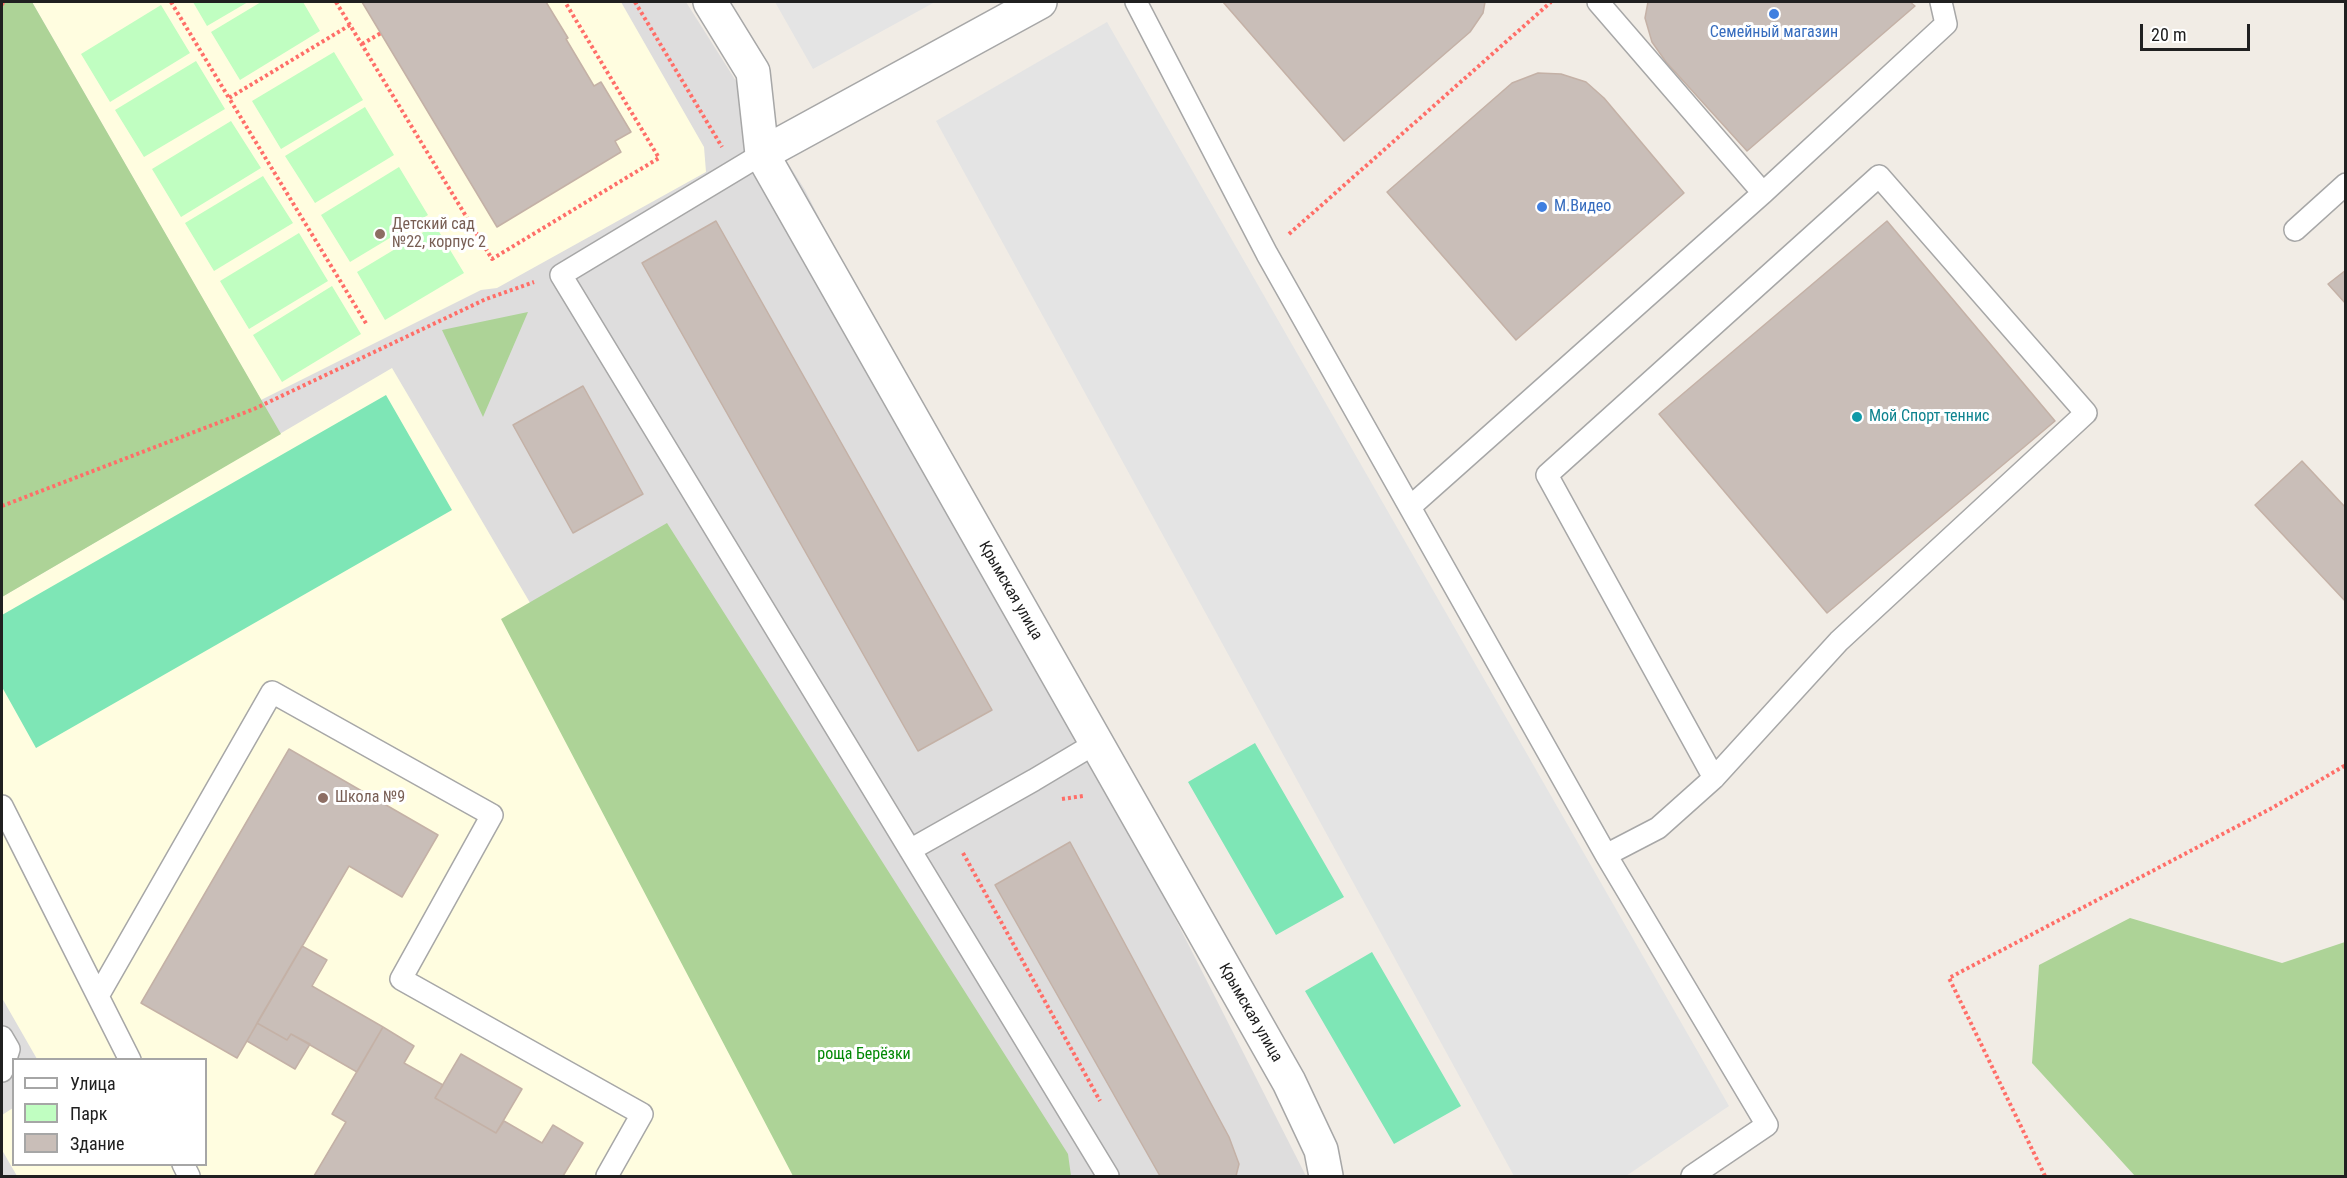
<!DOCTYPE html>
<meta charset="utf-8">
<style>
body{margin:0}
#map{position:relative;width:2347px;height:1178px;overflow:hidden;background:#f1ece5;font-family:"Roboto Condensed",sans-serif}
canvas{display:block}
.frame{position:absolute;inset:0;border:3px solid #202020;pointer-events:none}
.legend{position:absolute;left:12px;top:1058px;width:195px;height:108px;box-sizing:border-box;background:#fff;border:2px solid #a6a6a6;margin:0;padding:8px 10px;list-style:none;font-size:18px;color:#202020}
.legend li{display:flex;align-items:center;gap:12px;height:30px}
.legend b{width:30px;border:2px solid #a6a6a6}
.scale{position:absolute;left:2140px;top:24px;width:110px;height:27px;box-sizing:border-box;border:3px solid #202020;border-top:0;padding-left:8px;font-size:18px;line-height:21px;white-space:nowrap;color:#202020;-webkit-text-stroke:4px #fff;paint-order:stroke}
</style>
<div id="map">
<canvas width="2347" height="1178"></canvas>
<div class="frame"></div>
<ul class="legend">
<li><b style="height:8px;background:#fff"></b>Улица</li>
<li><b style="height:16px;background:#c0fec1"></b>Парк</li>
<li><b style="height:16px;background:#c9beb8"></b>Здание</li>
</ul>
<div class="scale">20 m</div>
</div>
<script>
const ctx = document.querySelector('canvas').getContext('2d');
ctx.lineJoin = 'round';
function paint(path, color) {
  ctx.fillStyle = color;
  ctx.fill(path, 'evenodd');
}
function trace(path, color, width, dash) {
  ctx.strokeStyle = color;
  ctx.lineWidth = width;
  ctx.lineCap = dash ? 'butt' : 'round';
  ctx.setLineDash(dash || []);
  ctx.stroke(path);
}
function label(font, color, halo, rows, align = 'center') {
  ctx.font = font + ' "Roboto Condensed",sans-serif';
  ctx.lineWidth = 6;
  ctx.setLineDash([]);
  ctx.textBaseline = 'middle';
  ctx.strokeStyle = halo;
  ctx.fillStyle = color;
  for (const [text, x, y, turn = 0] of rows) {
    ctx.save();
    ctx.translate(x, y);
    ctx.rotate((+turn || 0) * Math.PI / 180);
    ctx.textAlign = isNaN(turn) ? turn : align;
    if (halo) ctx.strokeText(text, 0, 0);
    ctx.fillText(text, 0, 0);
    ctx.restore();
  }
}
const residential = new Path2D(`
 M2,2H686L805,190L1306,1176H2ZM14,1060H206V1164H14Z`);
const education = new Path2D(`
 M32,2H621L704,147L706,172L497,288L481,290L261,400Z
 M392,368L867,1176H17L2,1150V1115L13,1108L14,1164H206V1060L37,1059L2,998V597Z`);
const forest = new Path2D(`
 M2,2H32L281,434L2,597Z
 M528,312L483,417L442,330Z
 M667,523L1068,1154L1071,1176H793L501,619Z
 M2130,918L2282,963L2345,942V1176H2135L2032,1063L2039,965Z`);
const park = new Path2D(`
 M193,2H248L207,26Z
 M261,2H303L320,31L240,80L211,32Z
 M161,5L190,53L110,102L81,54Z
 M334,52L363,100L281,149L252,101Z
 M196,61L225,109L144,157L115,110Z
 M365,107L394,155L315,203L285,156Z
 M231,121L261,168L181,217L152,169Z
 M399,167L428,215L350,262L321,215Z
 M263,176L293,223L214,271L185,223Z
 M435,225L464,273L385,320L357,272Z
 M299,233L328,281L249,329L220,281Z
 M332,286L361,334L282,382L253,335Z`);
const pitch = new Path2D(`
 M386,395L452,510L36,748L2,687V615Z
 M1255,743L1344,897L1276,935L1188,782Z
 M1372,952L1461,1106L1394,1144L1305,991Z`);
const parking = new Path2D(`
 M775,2H935L813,69Z
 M1107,22L1729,1106L1626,1176H1514L936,121Z`);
const building = new Path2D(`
 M362,2H546L568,38L566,39L594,86L601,82L631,132L615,141L621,152L497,227Z
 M1223,2H1485L1483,13L1470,32L1344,141Z
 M1648,2H1910L1915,6L1747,151L1666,62L1652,42L1645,18Z
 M1538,73L1561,74L1586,82L1604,98L1684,193L1516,340L1387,192L1512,83Z
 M716,221L992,710L918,751L642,263Z
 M1887,221L2055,421L1827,613L1659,414Z
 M2346,270V304L2328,284Z
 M583,386L643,494L573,533L513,425Z
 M2302,461L2346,508V602L2255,505Z
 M289,749L438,835L402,897L349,866L237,1058L141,1003Z
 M1070,842L1229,1137L1239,1164L1236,1176H1160L995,885Z
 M302,946L327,960L312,986L383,1027L357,1072L291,1034L287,1040L257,1023Z
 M257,1023L287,1040L291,1034L310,1044L295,1069L247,1041Z
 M383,1027L414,1046L404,1063L443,1085L435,1098L496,1133L504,1121L542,1143L553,1125L583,1143L563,1176H314L346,1122L332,1114Z
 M461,1054L522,1089L496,1133L435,1098Z`);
const path = new Path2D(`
 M171,2L229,98
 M336,2L492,259L659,158L565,2
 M635,2L722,147
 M2,5L3,2
 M350,25L229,98L367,325
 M362,44L381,33
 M1289,234L1551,2
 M2,506L254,409L486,299L534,282
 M1062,799L1083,796
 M963,853L1100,1101
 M2045,1176L1949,978L2272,808L2346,765`);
const service = new Path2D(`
 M1136,2L1267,254L1606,855L1767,1125L1692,1176
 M1598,2L1763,193
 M762,154L561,275L1108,1176
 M2295,230L2346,184
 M1410,507L1763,193L1946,24L1941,2
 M2,806L130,1060
 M910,850L1034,780L1096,743
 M1606,855L1658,828L1714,778L1839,641L2086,413L1879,176L1547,475L1714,778
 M98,996L272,692L492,815L401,979L642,1114L607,1176
 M2,1037L9,1049L2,1071
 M183,1164L189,1176`);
const minor = new Path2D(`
 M710,2L753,72L762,154L1289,1082L1321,1150L1326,1176
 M762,154L1040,2`);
const markers = [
 [1774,14,6,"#3f7fe0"],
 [1542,207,6,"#3f7fe0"],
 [380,234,6,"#8d6e63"],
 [1857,417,6,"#0f9aa8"],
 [323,798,6,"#8d6e63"]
];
const shopNames = [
 ["Семейный магазин",1774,33],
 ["М.Видео",1554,207,"left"]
];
const educationNames = [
 ["Детский сад",392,225],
 ["№22, корпус 2",392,243],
 ["Школа №9",335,798]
];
const cultureNames = [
 ["Мой Спорт теннис",1869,417]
];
const streetNames = [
 ["Крымская улица",1010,591,60],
 ["Крымская улица",1250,1013,60]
];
const parkNames = [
 ["роща Берёзки",864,1055]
];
paint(residential, '#dedddd');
paint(education, '#fffde0');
paint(forest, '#add397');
paint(park, '#c0fec1');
paint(pitch, '#7ee6b6');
paint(parking, '#e4e4e4');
paint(building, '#c9beb8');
trace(building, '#c4b1a6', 1.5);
trace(service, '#a7a7a7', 24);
trace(minor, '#a7a7a7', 36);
trace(path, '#ff6e68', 4, [3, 3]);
trace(service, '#fff', 21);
trace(minor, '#fff', 33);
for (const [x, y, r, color] of markers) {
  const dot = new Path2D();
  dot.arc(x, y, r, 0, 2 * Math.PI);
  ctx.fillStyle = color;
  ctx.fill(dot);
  trace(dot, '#fff', 2);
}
label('16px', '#366cbe', '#fff', shopNames);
label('16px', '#785e54', '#fff', educationNames, 'left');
label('16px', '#0d838f', '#fff', cultureNames, 'left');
label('16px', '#202020', '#fff', streetNames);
label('16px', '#038805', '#fff', parkNames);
</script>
